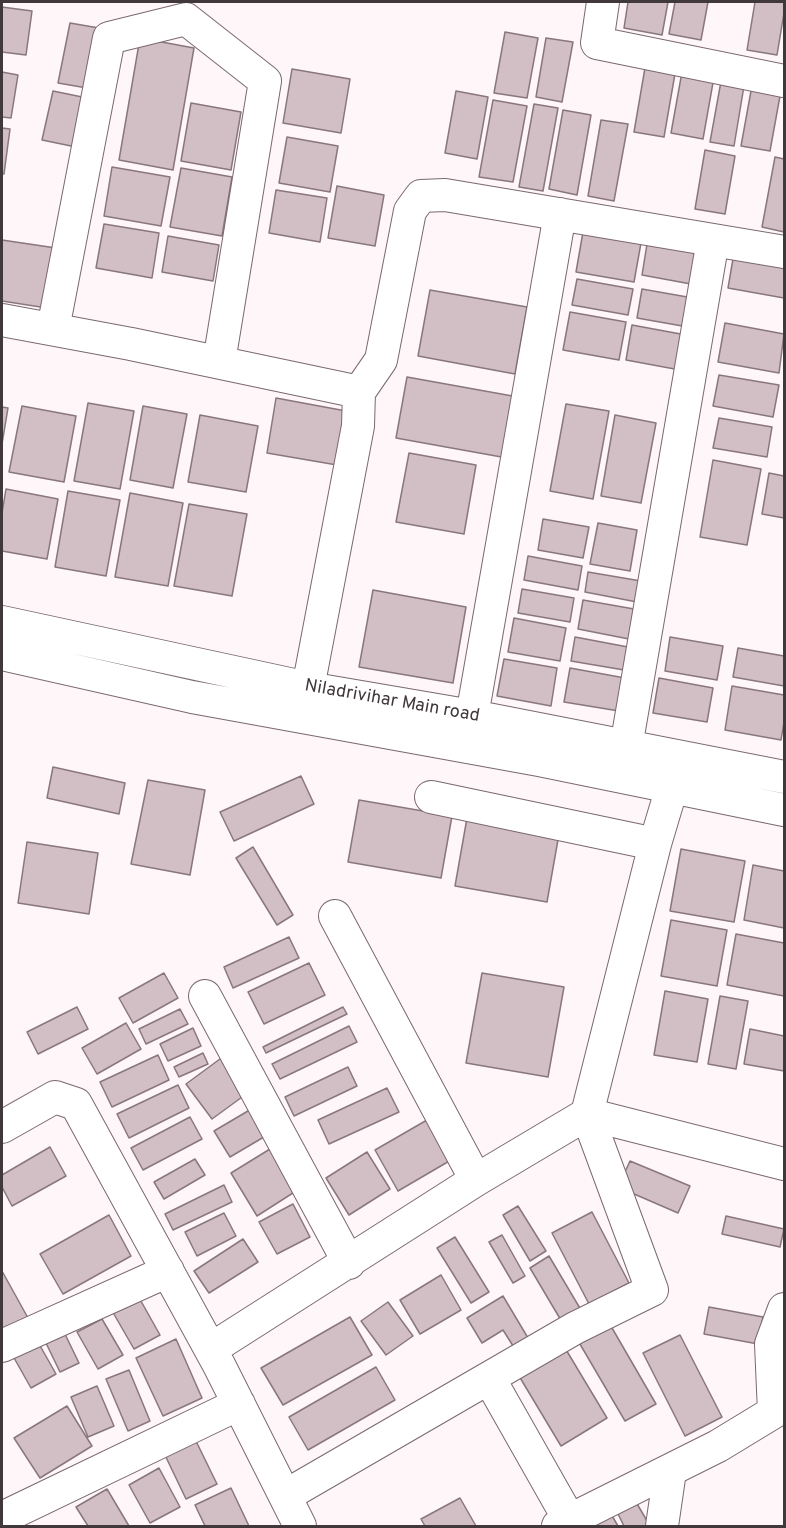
<!DOCTYPE html>
<style>
body{margin:0}
#map{position:relative;width:786px;height:1528px;overflow:hidden;background:#fef6f9;font-family:Overpass,sans-serif}
canvas{display:block}
.frame{position:absolute;inset:0;border:3px solid #40383a;pointer-events:none}
</style>
<div id="map">
<canvas width="786" height="1528"></canvas>
<div class="frame"></div>
</div>
<script>
const ctx = document.querySelector('canvas').getContext('2d');
ctx.lineJoin = 'round';
function paint(path, color) {
  ctx.fillStyle = color;
  ctx.fill(path, 'evenodd');
}
function trace(path, color, width, dash) {
  ctx.strokeStyle = color;
  ctx.lineWidth = width;
  ctx.lineCap = dash ? 'butt' : 'round';
  ctx.setLineDash(dash || []);
  ctx.stroke(path);
}
function label(font, color, halo, rows, align = 'center') {
  ctx.font = font + ' Overpass,sans-serif';
  ctx.lineWidth = 5;
  ctx.setLineDash([]);
  ctx.textBaseline = 'middle';
  ctx.strokeStyle = halo;
  ctx.fillStyle = color;
  for (const [text, x, y, turn = 0] of rows) {
    ctx.save();
    ctx.translate(x, y);
    ctx.rotate((+turn || 0) * Math.PI / 180);
    ctx.textAlign = isNaN(turn) ? turn : align;
    if (halo) ctx.strokeText(text, 0, 0);
    ctx.fillText(text, 0, 0);
    ctx.restore();
  }
}
const building = new Path2D(`
 M628,2H668L662,35L624,28Z
 M675,2H708L701,40L669,34Z
 M755,2H784V13L777,55L747,50Z
 M2,7L32,11L26,55L2,52Z
 M70,23L99,28L87,88L58,83Z
 M505,32L538,38L527,98L494,93Z
 M140,38L194,48L173,170L119,160Z
 M546,38L573,42L562,102L536,97Z
 M646,62L676,68L664,137L634,132Z
 M292,69L350,79L341,133L283,123Z
 M2,72L18,75L11,118L2,117Z
 M682,72L714,77L703,139L671,133Z
 M722,76L745,80L734,146L710,142Z
 M753,80L782,85L770,151L741,146Z
 M53,91L87,98L76,147L42,140Z
 M456,91L488,97L477,159L445,153Z
 M493,100L527,106L513,182L479,177Z
 M191,103L241,112L231,170L181,161Z
 M534,104L558,108L543,191L519,187Z
 M563,110L591,115L577,195L549,189Z
 M601,120L628,124L614,201L588,196Z
 M2,128L10,129L4,174H2Z
 M287,137L338,146L330,192L279,183Z
 M705,150L735,156L725,214L695,209Z
 M775,157L784,159V232L762,227Z
 M112,167L170,177L161,226L104,216Z
 M181,168L232,177L222,236L170,227Z
 M337,186L384,195L375,246L328,238Z
 M276,190L327,198L320,242L269,233Z
 M104,224L159,233L152,278L96,268Z
 M583,232L641,243L634,282L576,272Z
 M168,236L219,245L213,281L162,272Z
 M648,238L698,247L691,284L642,275Z
 M2,240L56,248L47,308L2,301Z
 M734,253L784,261V298L728,288Z
 M577,279L633,289L628,315L572,305Z
 M642,289L693,298L688,327L637,318Z
 M430,290L527,307L515,374L418,356Z
 M570,312L626,322L619,360L563,350Z
 M725,323L784,334L779,373L718,362Z
 M632,325L686,335L680,370L626,360Z
 M719,375L779,385L773,417L713,406Z
 M407,377L518,397L507,458L396,438Z
 M276,398L346,411L337,465L267,453Z
 M88,403L134,411L120,489L74,481Z
 M566,404L609,411L593,499L550,491Z
 M22,406L76,416L64,482L9,472Z
 M143,406L187,414L173,488L130,480Z
 M2,407L8,408L2,444Z
 M200,415L258,426L246,492L188,482Z
 M615,415L656,423L641,503L601,496Z
 M719,418L772,427L767,457L713,448Z
 M409,453L476,465L464,534L396,522Z
 M713,460L761,469L747,545L700,537Z
 M769,473L784,476V518L762,514Z
 M6,489L58,499L47,559L2,551V513Z
 M68,491L120,500L106,576L55,567Z
 M130,493L183,503L168,586L115,577Z
 M189,504L247,514L232,596L174,586Z
 M543,519L589,527L583,558L538,550Z
 M598,523L637,530L630,571L590,564Z
 M528,556L582,566L578,590L524,580Z
 M588,572L641,581L637,602L585,592Z
 M522,589L574,598L570,622L518,613Z
 M373,590L466,607L453,683L359,667Z
 M583,600L634,609L629,639L578,629Z
 M514,618L566,628L560,661L508,652Z
 M575,637L628,647L624,670L571,661Z
 M670,637L723,646L717,680L665,671Z
 M738,648L784,656V686L733,677Z
 M504,659L557,668L551,706L497,696Z
 M570,668L625,678L619,711L564,702Z
 M659,678L713,688L707,722L653,713Z
 M732,686L784,695V722L781,740L725,730Z
 M53,767L125,783L119,814L47,798Z
 M301,776L314,804L234,841L220,812Z
 M148,780L205,790L190,875L131,864Z
 M359,800L452,816L441,878L348,862Z
 M467,818L559,834L547,902L455,886Z
 M27,842L98,853L89,914L18,903Z
 M253,847L293,915L277,925L236,858Z
 M681,849L745,861L734,922L670,911Z
 M753,865L784,871V928L744,920Z
 M671,920L727,930L717,986L661,976Z
 M736,934L784,943V996L727,985Z
 M289,937L299,958L233,988L224,967Z
 M309,963L325,995L264,1024L248,992Z
 M164,973L178,998L133,1023L119,998Z
 M482,973L564,987L548,1077L466,1063Z
 M665,991L708,999L697,1062L654,1055Z
 M720,996L748,1001L736,1069L708,1064Z
 M77,1007L88,1029L38,1054L27,1032Z
 M343,1007L347,1014L266,1053L263,1047Z
 M180,1009L188,1024L146,1044L139,1029Z
 M126,1023L141,1049L97,1074L82,1048Z
 M349,1026L357,1042L280,1079L272,1064Z
 M193,1028L201,1046L168,1061L160,1044Z
 M750,1029L784,1036V1071L744,1064Z
 M203,1053L208,1064L179,1077L174,1067Z
 M158,1055L169,1080L112,1107L100,1082Z
 M224,1056L249,1092L212,1119L186,1084Z
 M348,1067L357,1086L294,1116L285,1097Z
 M178,1085L189,1108L129,1138L117,1114Z
 M387,1088L399,1112L329,1144L318,1120Z
 M253,1108L269,1134L230,1157L214,1131Z
 M190,1117L202,1139L143,1170L131,1148Z
 M427,1120L451,1160L398,1191L375,1150Z
 M50,1147L66,1176L12,1206L2,1187V1175Z
 M270,1149L296,1191L257,1216L231,1173Z
 M367,1152L390,1189L349,1215L326,1178Z
 M195,1159L205,1175L164,1199L154,1182Z
 M630,1161L690,1186L678,1213L618,1187Z
 M224,1185L232,1202L173,1230L165,1214Z
 M293,1204L310,1237L277,1254L259,1222Z
 M518,1206L546,1251L530,1261L503,1215Z
 M592,1212L629,1283L589,1304L552,1233Z
 M224,1213L236,1236L197,1256L185,1232Z
 M109,1215L131,1256L63,1294L40,1254Z
 M726,1216L784,1229L780,1247L722,1234Z
 M502,1235L525,1276L513,1283L489,1242Z
 M455,1237L489,1292L471,1303L437,1248Z
 M243,1239L258,1262L209,1293L194,1271Z
 M549,1256L581,1310L562,1322L530,1268Z
 M2,1271L28,1318L2,1333Z
 M441,1275L461,1310L420,1334L400,1300Z
 M137,1294L160,1335L134,1349L111,1309Z
 M503,1296L534,1348L520,1357L503,1330L482,1343L467,1318Z
 M388,1302L413,1336L386,1355L361,1321Z
 M709,1307L763,1317L758,1344L704,1334Z
 M350,1317L372,1355L283,1405L261,1368Z
 M102,1319L123,1355L98,1369L77,1332Z
 M608,1321L656,1404L625,1421L577,1339Z
 M63,1330L79,1363L60,1372L44,1339Z
 M34,1335L56,1374L31,1388L9,1349Z
 M680,1335L722,1417L685,1436L643,1353Z
 M176,1339L202,1398L163,1416L136,1358Z
 M565,1348L607,1418L561,1446L519,1376Z
 M376,1367L395,1400L308,1450L289,1417Z
 M129,1370L150,1421L128,1431L106,1379Z
 M97,1386L114,1426L88,1437L71,1397Z
 M67,1406L92,1446L40,1478L14,1438Z
 M194,1437L217,1484L186,1499L163,1451Z
 M159,1468L180,1507L150,1523L129,1485Z
 M231,1488L249,1526H205L195,1505Z
 M107,1489L129,1526H88L76,1507Z
 M460,1498L476,1526H425L421,1519Z
 M636,1502L650,1526H624L617,1512Z
 M611,1514L618,1526H589Z`);
const minor = new Path2D(`
 M603,2L597,43L784,81
 M2,320L131,344L359,392L358,426L308,688
 M53,329L109,38L186,19L265,81L219,362
 M359,392L381,360L410,211L421,196L445,195L784,252
 M2,622L308,688L472,716L784,777
 M2,654L192,697L539,760L784,810
 M472,716L560,214
 M626,747L713,240
 M431,797L655,844
 M335,916L476,1180
 M205,996L349,1263
 M2,1127L55,1097L76,1104L219,1365L300,1526
 M2,1346L168,1271
 M211,1349L476,1180L587,1114L655,844L672,787
 M489,1378L570,1521
 M285,1496L575,1328L652,1290L587,1114L784,1164
 M2,1518L239,1404
 M558,1526L718,1446L774,1412L771,1344L784,1309
 M662,1526L670,1471`);
const streetNames = [
 ["Niladrivihar Main road",392,702,10]
];
paint(building, '#d2bec5');
trace(building, '#89777d', 1.5);
trace(minor, '#7a696f', 34);
trace(minor, '#fff', 32);
label('18px', '#40383a', '#fff', streetNames);
</script>
